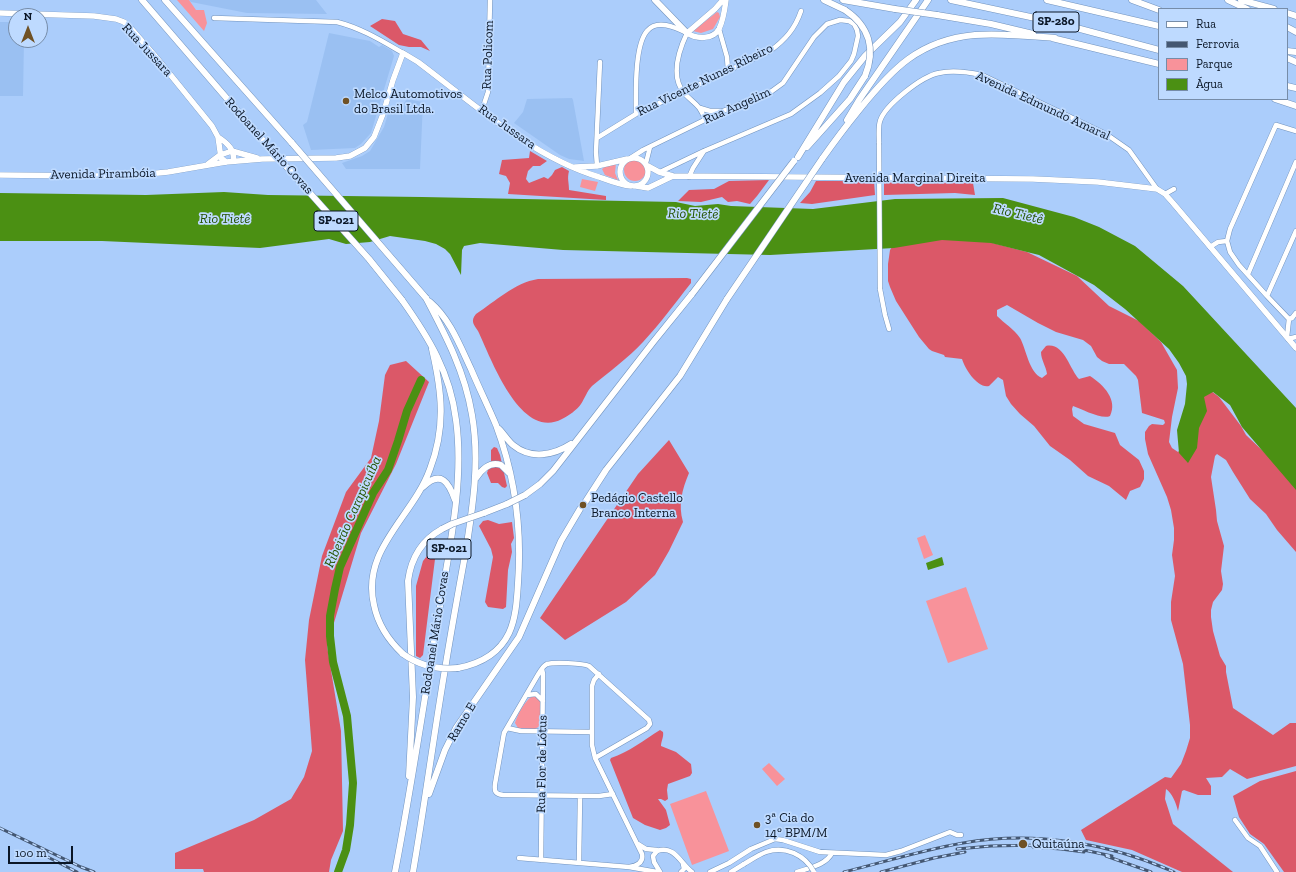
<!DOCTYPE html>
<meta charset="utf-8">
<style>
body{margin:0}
#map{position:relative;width:1296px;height:872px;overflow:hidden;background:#abcdfb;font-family:"Zilla Slab",serif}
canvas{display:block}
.legend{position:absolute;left:1158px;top:8px;width:130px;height:92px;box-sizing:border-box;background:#bedaff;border:1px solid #768ca8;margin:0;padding:5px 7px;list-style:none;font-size:12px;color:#0a1626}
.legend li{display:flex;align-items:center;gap:8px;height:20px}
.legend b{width:20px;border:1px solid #768ca8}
.north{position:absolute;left:8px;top:8px;width:40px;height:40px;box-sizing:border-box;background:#bedaff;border:1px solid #768ca8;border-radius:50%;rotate:0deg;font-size:11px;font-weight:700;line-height:16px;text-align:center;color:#0a1626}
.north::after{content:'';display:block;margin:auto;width:14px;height:18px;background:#6f5125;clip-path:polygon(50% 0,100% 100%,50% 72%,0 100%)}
.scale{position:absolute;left:8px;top:846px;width:65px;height:18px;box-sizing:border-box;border:2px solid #0a1626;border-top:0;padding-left:5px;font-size:12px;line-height:14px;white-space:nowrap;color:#0a1626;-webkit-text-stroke:3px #bedaff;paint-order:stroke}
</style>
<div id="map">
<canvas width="1296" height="872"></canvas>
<ul class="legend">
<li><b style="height:5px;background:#fff"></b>Rua</li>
<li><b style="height:5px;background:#445772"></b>Ferrovia</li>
<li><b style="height:11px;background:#f8929a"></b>Parque</li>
<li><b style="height:11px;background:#4b9013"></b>Água</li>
</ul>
<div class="north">N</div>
<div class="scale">100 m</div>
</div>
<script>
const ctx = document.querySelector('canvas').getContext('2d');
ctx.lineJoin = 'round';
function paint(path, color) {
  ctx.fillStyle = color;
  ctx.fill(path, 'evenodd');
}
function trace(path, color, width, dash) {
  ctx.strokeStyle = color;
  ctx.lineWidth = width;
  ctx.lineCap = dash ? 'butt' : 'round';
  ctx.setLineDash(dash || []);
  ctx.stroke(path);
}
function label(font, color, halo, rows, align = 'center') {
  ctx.font = font + ' "Zilla Slab",serif';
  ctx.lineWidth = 3.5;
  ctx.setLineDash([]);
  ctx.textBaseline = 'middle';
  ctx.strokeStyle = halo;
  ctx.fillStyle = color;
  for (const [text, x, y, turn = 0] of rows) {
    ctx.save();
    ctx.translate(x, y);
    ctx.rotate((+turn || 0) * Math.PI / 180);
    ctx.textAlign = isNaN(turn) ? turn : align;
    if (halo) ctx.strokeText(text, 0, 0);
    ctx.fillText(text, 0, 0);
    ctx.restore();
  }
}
const built = new Path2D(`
 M189,0H316L327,14L247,13L191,2Z
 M0,22H16V40H24L23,96H0Z
 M329,33L370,41L379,47L382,45L392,51L394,56L371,133L361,144L355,148L311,150L303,125L307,122Z
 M572,98L573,100L584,161L569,159L560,155L514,123L523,112L527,99Z
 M407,99L423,102L420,169H346L342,163L362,156L370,151L384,127L390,107L400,109Z`);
const green = new Path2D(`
 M177,0H189L196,10H204L207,23L204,31Z
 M717,12L719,13L720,17L713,29L701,33L693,31Z
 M624 170a11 11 0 1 1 22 0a11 11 0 1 1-22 0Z
 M616,163L615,173L618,180L605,175L602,169L606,166Z
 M582,179L598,182L595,191L580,187Z
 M925,535L933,555L924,559L917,538Z
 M966,587L988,649L948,663L926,601Z
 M531,697H536L540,701V726L535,729L518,728L515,723C517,715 525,701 531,697Z
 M769,763L785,779L777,786L762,769Z
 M706,791L729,851L692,865L670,804Z`);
const forest = new Path2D(`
 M382,19L395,21L403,34L421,40L430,51L421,47H409L399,45L370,26Z
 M530,151L547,161L540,166H533L528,171L526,179L529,183L544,177L548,179L552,175L555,170L562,167L569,171C567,179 569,182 569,190L606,196V200L508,194L510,183L506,176L499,174L502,160L529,158Z
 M769,180L757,196L750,204L737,201L728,202L722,197L701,202L678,201L689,190L714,189L729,181Z
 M816,181H874L875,195L812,204L800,203L810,192Z
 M884,182L973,183L975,195L955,193L884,195Z
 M923,239L985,241L1027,252L1077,276L1109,306L1139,321L1161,342L1177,370L1178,388L1172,417L1169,442L1172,448L1178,452L1180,450L1202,384L1219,397L1241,426L1246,435L1265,453L1296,486V552L1277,530L1266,514L1250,499L1233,472L1226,460L1217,454L1215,456L1211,477L1216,510L1217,521L1224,546L1221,571L1223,584L1222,590L1213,602L1211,610V617L1213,631L1220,656L1226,666V672L1233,708L1273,735L1290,723H1296V766L1247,779L1230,769L1222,777L1206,778L1211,786V795H1198L1184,790L1182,791L1178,811C1176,803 1172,793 1166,789L1165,799L1173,824L1233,872H1182L1132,850L1086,840L1081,830L1165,777L1171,778L1181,764L1186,751L1190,738V725L1183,664L1171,620V602L1175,576L1172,555L1174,540V528L1171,510L1167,497L1148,454L1145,439V432L1149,426L1152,424L1163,425L1165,423L1164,420L1142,413L1138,380L1136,376L1124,364H1109L1102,361L1097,357L1091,346L1083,340L1056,332L1038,323L1007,305L997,310V316C1004,323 1014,329 1020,338C1026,348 1029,373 1042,378L1047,374C1046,366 1041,360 1041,352L1046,346C1064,342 1070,370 1079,379L1090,376C1104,385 1118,400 1110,416C1102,420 1082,409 1073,406L1072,409L1073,416L1084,424L1115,433L1120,445L1139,460L1144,471V479L1140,487L1130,491L1126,500L1109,486L1088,476L1070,460L1050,446L1034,426L1020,414L1011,404L1006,396L1003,380L998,377L989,386C978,389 965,369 962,359L945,357L944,355L932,351L929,349L919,337L896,301L890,287L888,281V264L890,250L892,247Z
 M687,278L691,279V283C675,303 660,324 643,342C628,358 609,372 592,386C587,391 585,398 581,404C577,410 568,416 562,419C520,441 491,358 478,331C474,325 470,321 476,314C496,301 514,283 538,279Z
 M406,361L429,382L396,464L361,533L327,646L341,731L343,831L331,860L329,872H204L203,869H175V853L254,820L291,799L304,777L312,751L305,660L309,620L322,556L346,492L371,458L379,421L385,375L390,365Z
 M669,440L689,473C682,490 678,504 683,522L669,551L655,575L626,602L565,640L540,618L638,474Z
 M494,447L497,448L500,455L507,486L505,488L502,487L498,483H491L487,473L491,461V450Z
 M488,520L499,524L512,522L514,538L511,544L512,552L508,570L506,607L503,609L488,607L485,602L493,557L491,549L479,526L483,521Z
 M431,551L436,552L435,559L423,655L420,658L416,656V586L423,561Z
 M660,730L663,732C664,737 661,741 661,746L676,752L691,764L692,773L690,776L668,784L667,790L668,799L665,801L661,799H658L666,810L670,825L666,828L660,830L645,825L633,818L610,760L611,758C629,752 644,740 660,730Z
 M1296,771V872H1284L1264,844L1250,834L1239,817L1233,796L1260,781Z`);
const water = new Path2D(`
 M224,192L268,195L422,197L676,202L695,206L718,204L731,206L813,209L895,199L1003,198L1074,217L1099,227L1135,246L1183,286L1296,408V490L1242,427L1230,405L1213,392L1204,397L1207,411L1199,428L1197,448L1188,463L1179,453L1177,430L1185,404L1187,384L1186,376L1179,363L1169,349L1125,309L1094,285L1039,255L991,243L942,240L894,248L770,255L563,250L480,243L464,246L462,250L461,275L450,254L445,249L436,244L425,241L390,236L370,242L346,244L329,239L260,248L102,241H0V193L146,195Z
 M942,557L944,565L928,570L926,563Z`);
const river = new Path2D(`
 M338,872L346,850L350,825L353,783L347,716L333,662L330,636V616L335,589L340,567L373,493L388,470L398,441L407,411L421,380`);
const minor = new Path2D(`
 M214,18L337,22C361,28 382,41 403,53
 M719,29L727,57L728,70
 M700,108L710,111H721
 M482,110L488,92L490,0
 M636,114C636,95 634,46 647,31C657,19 675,27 687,33C679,50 670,76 684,93C694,104 700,104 705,120
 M597,138L636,114L770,51C785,40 795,29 801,11
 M879,143C879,136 878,128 880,121C885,105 922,76 939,73C952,70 968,72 982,75L1106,134L1129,150L1157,189
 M632,157L643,150L723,111L772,91L783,83L814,37L827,24L840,20L849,21L854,24L857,30L858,36L854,54L851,61L839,76L820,93L791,114L704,151L660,172
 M646,163L650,147
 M597,166L596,152L600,62
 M689,177L693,168L704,151
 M1165,194L1174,189
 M1210,247L1218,242L1227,241
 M1248,274L1296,162
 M880,289L885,315L889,329
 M1267,296L1296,231
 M1289,319L1267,296L1239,265L1230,252L1227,241L1230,229L1276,125L1296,131
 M1289,319L1292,318L1296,313
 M1287,337L1289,319
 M1288,339L1296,337
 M599,674L594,680L592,686V745L595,758L642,854C644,863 636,866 629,867
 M527,695L536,694L543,701
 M507,728L521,731L591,732
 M595,758L647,728L650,724L649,720L589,666C583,663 553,662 547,664C543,666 541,670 539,673L504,733L495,784C494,791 495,794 503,795L599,796L613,794
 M1235,820L1248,838L1260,846L1277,872
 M638,844L646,849L657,850
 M519,858L629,867L657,872
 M541,860L543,674L542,669
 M579,863L580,796
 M660,872L654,862L653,856L657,851C675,845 680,863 692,872
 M681,872L684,869L683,864
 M710,872L729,863L751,849L775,839L783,840L820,852L886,855L901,851L950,832L957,835H961
 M731,872L744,864
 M797,872C809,868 826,865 832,853`);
const major = new Path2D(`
 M723,0L715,9L687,33C696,39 713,40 719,29C723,21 725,8 726,0
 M0,13L94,16L116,19L124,22L129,26L156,57L212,126L218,137L221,158L226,162
 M218,137C226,142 236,150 233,161
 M232,151L257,158
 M620 172a14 14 0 1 1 28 0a14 14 0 1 1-28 0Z
 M208,164L220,155L232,151
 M648,166L659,172L673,176L1033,179L1098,182L1157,189L1165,194L1173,203L1296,348
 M575,167L597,166L627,159
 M0,175L93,176L139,175L168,172L226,162L262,159L336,158L350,156L365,148L374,137L383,114L393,80L403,53L418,62C474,104 532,157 599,177C610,181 620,185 631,186
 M636,186L648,188L673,176`);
const highway = new Path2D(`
 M142,0L267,145
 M165,0L292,143
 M655,0L687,33
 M824,0L845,10
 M843,0L895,9
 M951,0L1054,22L1159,50
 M1047,0L1159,26
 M1132,0L1159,10
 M1228,0L1247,9
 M1241,0L1274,9
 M1287,13L1296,16
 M937,15L991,24L1033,34
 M1287,27L1296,32
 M1052,38L1159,64
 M1287,51L1296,52
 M1287,58L1296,62
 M1287,86L1296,88
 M1275,99L1296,106
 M847,120L859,100L928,0
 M807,147L850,99L865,76
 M798,157L844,82L865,56L900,22L916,0
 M822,159C834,142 846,126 859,110C892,69 919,40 975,35C1002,33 1029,36 1055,38
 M430,302C450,319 460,346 471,369C479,388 488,406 496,425C515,476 522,529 518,583C517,599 516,618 509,633C499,654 479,664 458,668
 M499,429C504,434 508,441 513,445C531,460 554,455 571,444
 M476,478C482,469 490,461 501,465L509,473
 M423,487C441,469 449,483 455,500
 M525,495L540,484L553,471L654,341L692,294
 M586,501L606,470L680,376L727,299
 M484,513L507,504
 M403,654C388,640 378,625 374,605C361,549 413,517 430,469C446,427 442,392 432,349
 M409,776L413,697L408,581C411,558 422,540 442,529
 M429,794L445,750L456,728L519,637L561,541L580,509
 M395,872C411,790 423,707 437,624C447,559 465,485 456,420C450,372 429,338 402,300
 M413,872C425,803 434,733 446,663C452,626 459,588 466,550C473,505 480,461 472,415C465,372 446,336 426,298`);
const rail = new Path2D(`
 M0,828L81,867L94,872
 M1033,847L1061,849L1084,852
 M957,849L991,846L1039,845
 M1079,849L1112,856
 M38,852L77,872
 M1106,856L1151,872
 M844,872C884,862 923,850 963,843C1034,830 1109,843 1174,872
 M881,872L934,858L965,852`);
const minorBridge = new Path2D(`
 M879,143L880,289
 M744,864C751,860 758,855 766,852C785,845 805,855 814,872`);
const highwayBridge = new Path2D(`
 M895,9L937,15
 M845,10C869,26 876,49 865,76
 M292,143L426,298
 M267,145L369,259L402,300
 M692,294L794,161
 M727,299L822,159
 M507,504L525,495
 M442,529L452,524L484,513
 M403,654C420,666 437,670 458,668`);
const markers = [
 [346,101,4,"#6f5125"],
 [583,505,4,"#6f5125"],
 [757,825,4,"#6f5125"],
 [1023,844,5,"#6f5125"]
];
const shields = [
 [1056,22,46],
 [336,221,44],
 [449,549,44]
];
const shieldNames = [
 ["SP-280",1056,22],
 ["SP-021",336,221],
 ["SP-021",449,549]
];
const streetNames = [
 ["Rua Jussara",147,50,47],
 ["Rua Policom",488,55,-88],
 ["Rua Vicente Nunes Ribeiro",705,80,-26],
 ["Rua Angelim",737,106,-24],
 ["Avenida Edmundo Amaral",1043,106,25],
 ["Rua Jussara",507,127,35],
 ["Rodoanel Mário Covas",269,146,48],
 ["Avenida Pirambóia",103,174,-1],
 ["Avenida Marginal Direita",915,178],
 ["Rodoanel Mário Covas",435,633,-81],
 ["Ramo E",462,722,-59],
 ["Rua Flor de Lótus",542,764,-89]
];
const poiNames = [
 ["Melco Automotivos",354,94],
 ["do Brasil Ltda.",354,109],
 ["Pedágio Castello",591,498],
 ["Branco Interna",591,513],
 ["3ª Cia do",765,818],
 ["14º BPM/M",765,833],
 ["Quitaúna",1032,844]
];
const waterNames = [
 ["Rio Tietê",693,214,1],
 ["Rio Tietê",1018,214,13],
 ["Rio Tietê",225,219],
 ["Ribeirão Carapicuíba",353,512,-66]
];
paint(built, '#9ac0f2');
paint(green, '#f8929a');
paint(forest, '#db5868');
paint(water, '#4b9013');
trace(river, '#4b9013', 8);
trace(minor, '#7293bd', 5.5);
trace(major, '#7293bd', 6);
trace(highway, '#7293bd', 7);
trace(minor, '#fff', 4.5);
trace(major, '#fff', 5.5);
trace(highway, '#fff', 6);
trace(rail, '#445772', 3);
trace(rail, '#bedaff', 1.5, [4.5]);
trace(minorBridge, '#7293bd', 5.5, []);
trace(highwayBridge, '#7293bd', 7, []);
trace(minorBridge, '#fff', 4.5);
trace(highwayBridge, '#fff', 6);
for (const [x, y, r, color] of markers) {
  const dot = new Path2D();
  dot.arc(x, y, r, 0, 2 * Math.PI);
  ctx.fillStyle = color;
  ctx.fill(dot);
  trace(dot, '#bedaff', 1.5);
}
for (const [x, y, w] of shields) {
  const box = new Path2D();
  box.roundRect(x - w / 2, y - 10, w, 20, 3);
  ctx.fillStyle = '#bedaff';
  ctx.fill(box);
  trace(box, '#0a1626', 1);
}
label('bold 12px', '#0a1626', null, shieldNames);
label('13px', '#0a1626', '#bedaff', streetNames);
label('13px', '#0a1626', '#bedaff', poiNames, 'left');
label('italic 14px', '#255200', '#bedaff', waterNames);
</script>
